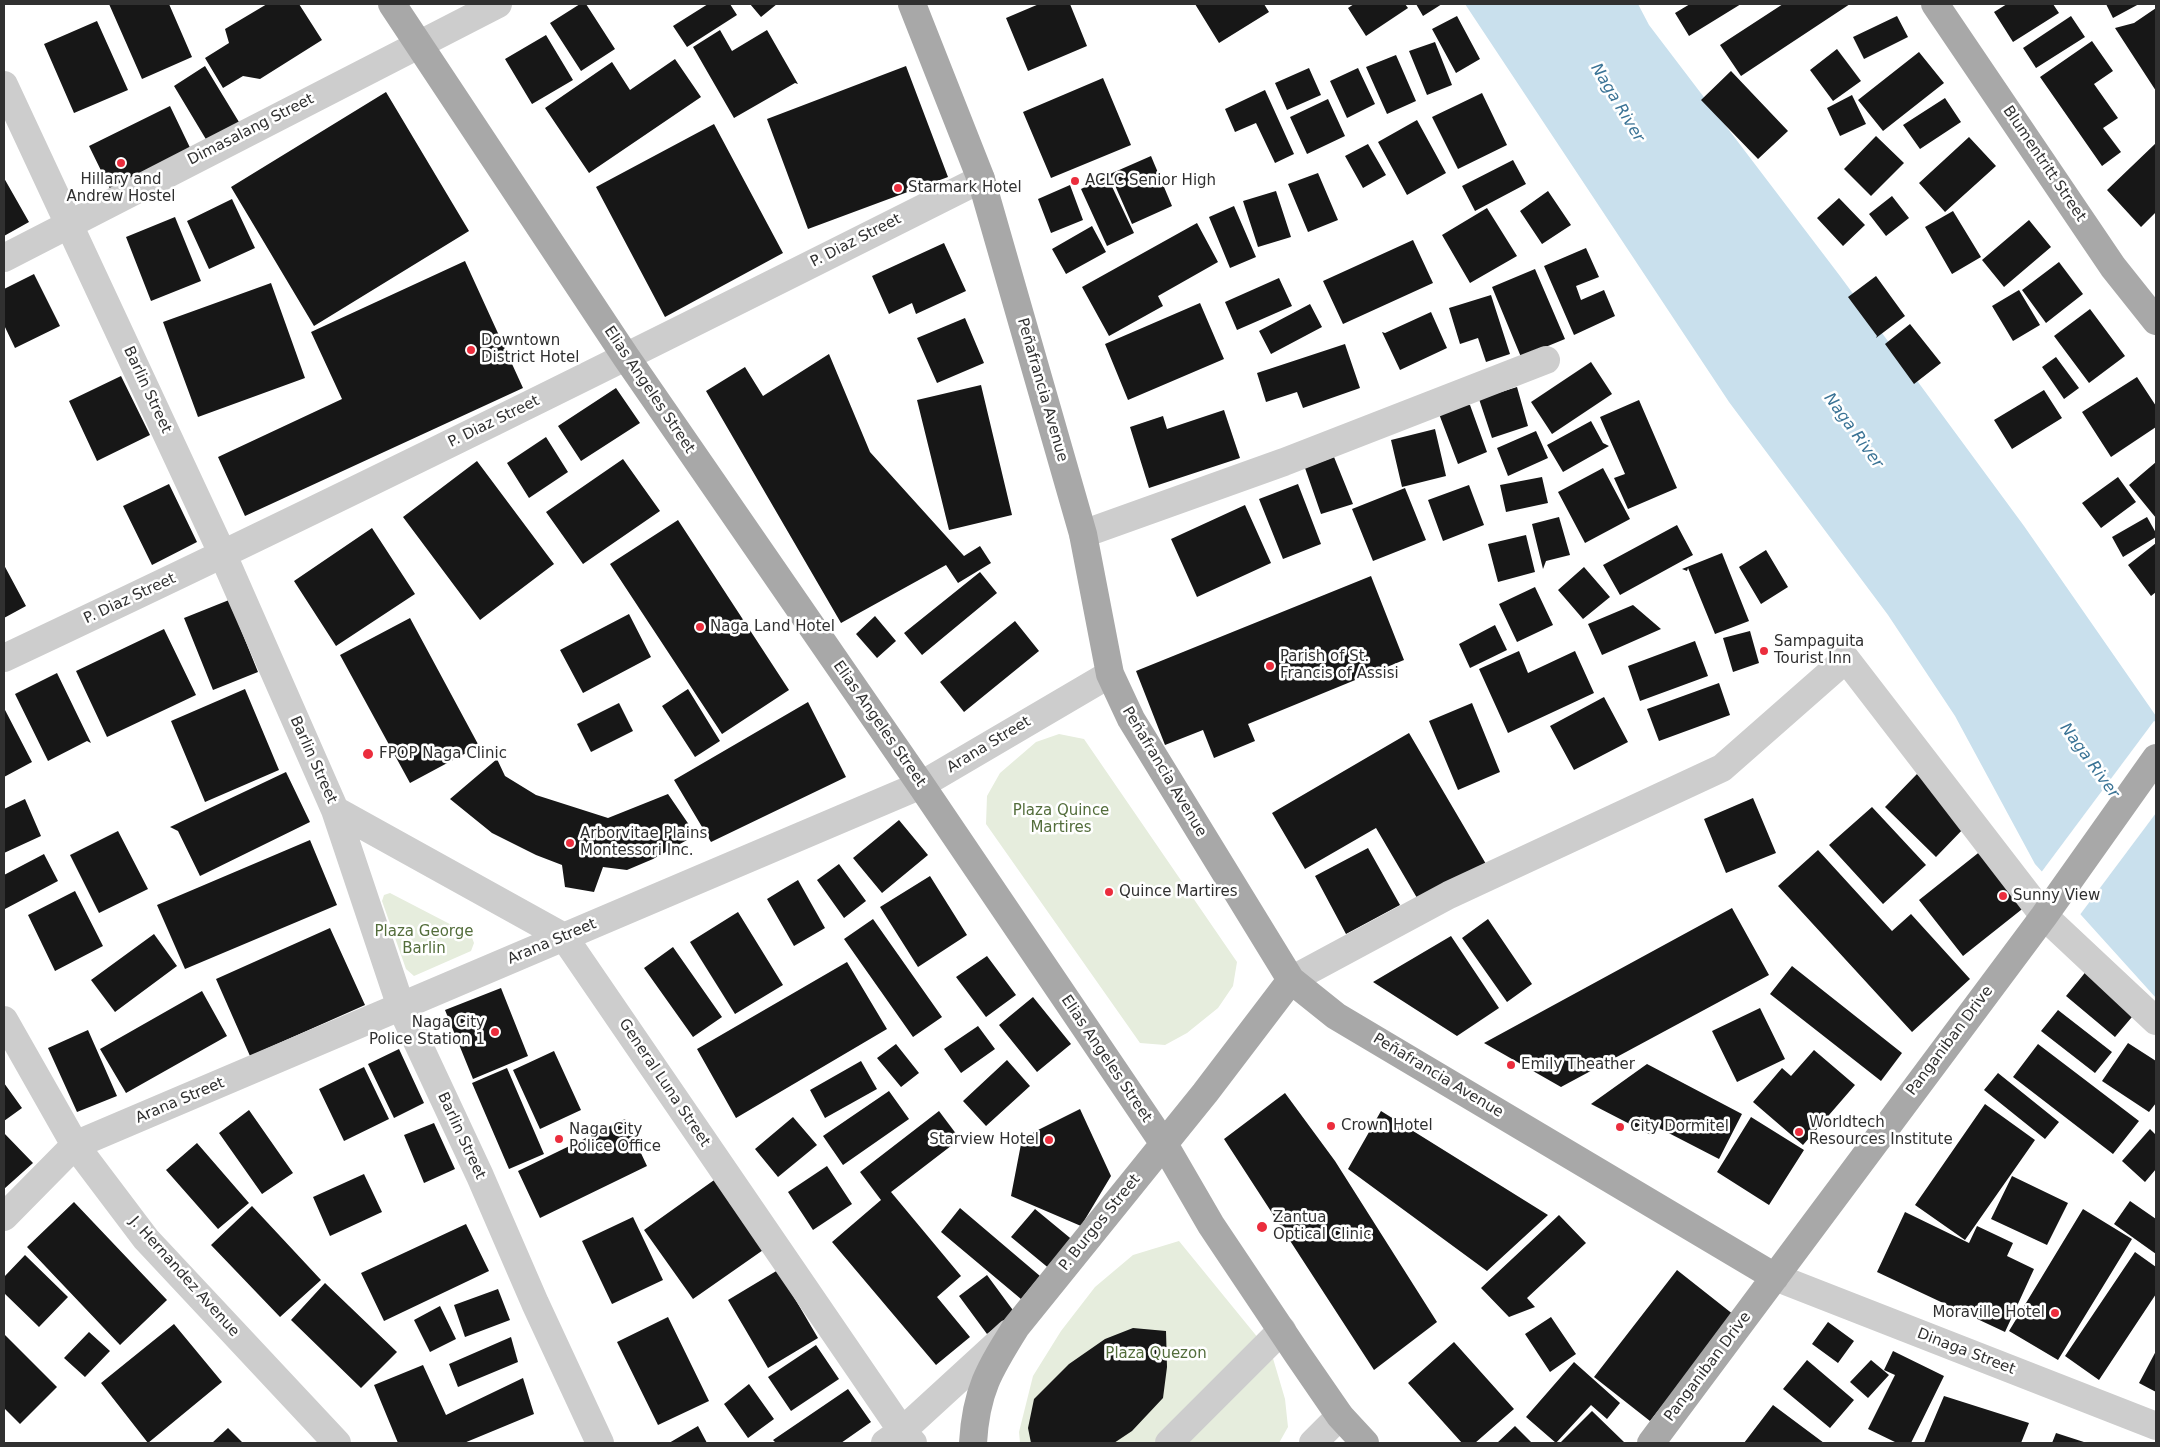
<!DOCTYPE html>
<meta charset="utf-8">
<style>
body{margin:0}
#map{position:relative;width:2160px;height:1447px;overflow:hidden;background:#fff;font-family:"DejaVu Sans",sans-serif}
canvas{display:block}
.frame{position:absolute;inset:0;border:5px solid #303030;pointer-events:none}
</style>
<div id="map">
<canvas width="2160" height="1447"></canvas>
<div class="frame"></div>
</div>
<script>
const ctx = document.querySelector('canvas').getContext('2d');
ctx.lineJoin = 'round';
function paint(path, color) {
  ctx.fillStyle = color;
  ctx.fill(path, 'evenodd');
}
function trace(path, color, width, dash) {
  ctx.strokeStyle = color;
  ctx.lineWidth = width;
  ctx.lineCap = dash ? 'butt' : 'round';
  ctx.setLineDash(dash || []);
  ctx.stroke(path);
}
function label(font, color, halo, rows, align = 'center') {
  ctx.font = font + ' "DejaVu Sans",sans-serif';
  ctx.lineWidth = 5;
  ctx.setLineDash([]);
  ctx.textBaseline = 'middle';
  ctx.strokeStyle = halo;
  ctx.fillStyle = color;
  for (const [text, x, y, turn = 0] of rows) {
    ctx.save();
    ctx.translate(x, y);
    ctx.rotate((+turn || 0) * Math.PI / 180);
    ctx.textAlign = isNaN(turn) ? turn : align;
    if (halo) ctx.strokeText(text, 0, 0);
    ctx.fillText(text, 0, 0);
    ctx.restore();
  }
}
const green = new Path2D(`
 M1059,734L1084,739L1237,962L1233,986L1218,1008L1187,1033L1165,1045L1140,1043L986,824L987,796L1000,773L1036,742Z
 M390,893L471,935L474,943L471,951L414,976L406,969L382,901L384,895Z
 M1179,1241L1272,1355L1285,1399L1288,1427L1279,1443H1020L1019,1432L1033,1376L1061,1331L1095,1287L1133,1255Z`);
const water = new Path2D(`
 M1465,4H1638L1649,25L1840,276L2024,526L2156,716V998L2035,864L1955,716L1888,615L1729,402Z`);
const pier = new Path2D(`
 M2154,721L2156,722V813L2079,916L2040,874Z`);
const building = new Path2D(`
 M109,4H169L192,57L142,79Z
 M267,4H299L322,40L260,79L243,76L223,88L205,58L229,43L225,29Z
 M580,4H586L615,49L581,71L550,23Z
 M708,4H730L737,15L687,47L673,26Z
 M750,4H777L761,17Z
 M1039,4H1070L1087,46L1028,71L1006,18Z
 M1195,4H1264L1269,12L1219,43Z
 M1354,4H1405L1408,8L1366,36L1348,8Z
 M1416,4H1442L1423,16Z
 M1690,4H1741L1689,36L1675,13Z
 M1783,4H1850L1741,76L1720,45Z
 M2007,4H2053L2059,13L2013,42L1994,12Z
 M2106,4H2139L2113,18Z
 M2156,8V91L2115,28L2134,23Z
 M1457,16L1480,59L1456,73L1432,29Z
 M1897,16L1908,37L1864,59L1853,37Z
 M2071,16L2085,37L2036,68L2023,48Z
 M97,21L128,90L74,113L44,44Z
 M720,30L732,51L767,30L798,84L795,83L734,118L693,47Z
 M546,35L573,80L532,104L505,59Z
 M2092,41L2113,71L2094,84L2118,118L2103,128L2121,152L2102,166L2040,77Z
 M1435,42L1452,85L1427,95L1409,51Z
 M1837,49L1861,81L1833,101L1810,70Z
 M1919,52L1944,83L1883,131L1858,100Z
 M1396,55L1416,101L1387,114L1366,67Z
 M675,59L701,97L589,173L545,108L612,62L630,90Z
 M205,66L242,127L210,146L174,86Z
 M906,66L948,177L808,229L767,119Z
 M1309,68L1321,95L1287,110L1275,83Z
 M1358,68L1375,104L1347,118L1330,81Z
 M1731,71L1788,131L1758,159L1701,100Z
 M1103,78L1131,145L1051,178L1023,112Z
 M1265,90L1294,154L1275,163L1256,123L1235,132L1225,109Z
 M386,92L469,231L314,326L231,187Z
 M1482,93L1507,145L1458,169L1432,117Z
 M1852,95L1866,124L1840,136L1827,108Z
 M1945,98L1961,122L1920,149L1903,125Z
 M1328,99L1345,136L1307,154L1290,117Z
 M170,106L195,158L114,197L89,146Z
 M1417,120L1446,173L1407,195L1378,142Z
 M714,124L783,253L665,317L596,187Z
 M1876,136L1904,163L1871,196L1844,169Z
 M1969,137L1996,166L1945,212L1919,183Z
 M2156,143V212L2141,227L2107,190Z
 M1368,144L1386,175L1363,188L1345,156Z
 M1151,156L1172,206L1132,224L1110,174Z
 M1513,160L1526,184L1475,211L1462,186Z
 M1318,173L1338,220L1308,232L1288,184Z
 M1107,176L1134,233L1107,246L1081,189Z
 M4,178L29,222L4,236Z
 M1070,185L1083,220L1051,233L1038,199Z
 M1276,191L1291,237L1258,247L1243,201Z
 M1548,191L1571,225L1542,244L1520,211Z
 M1892,196L1909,218L1886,236L1869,214Z
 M1839,198L1865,225L1843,246L1817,218Z
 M232,199L255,248L209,269L187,221Z
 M1234,206L1256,257L1230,268L1209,217Z
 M1487,208L1517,256L1470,283L1442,235Z
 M1953,211L1981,257L1952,274L1925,227Z
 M175,217L201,281L151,301L126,237Z
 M2029,220L2051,247L2004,287L1982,260Z
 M1197,223L1218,262L1158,296L1163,306L1109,336L1082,287Z
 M1092,226L1106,252L1066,274L1052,249Z
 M1413,240L1433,283L1343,324L1323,281Z
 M944,243L966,291L916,314L912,303L889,314L872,276Z
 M1586,248L1599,277L1576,286L1581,300L1604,290L1615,316L1574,335L1544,266Z
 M465,261L523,388L245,516L218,457L342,399L311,332Z
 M2059,262L2083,294L2046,323L2022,290Z
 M1535,269L1565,339L1521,357L1492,287Z
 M34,274L60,326L15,348L4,325V289Z
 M1876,276L1905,316L1876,338L1877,336L1848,297Z
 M1279,278L1292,306L1237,330L1225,302Z
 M271,283L305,378L198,417L163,322Z
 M2019,290L2040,325L2013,341L1992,306Z
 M1491,295L1510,354L1486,362L1478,338L1460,344L1449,308Z
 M1200,303L1224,359L1128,400L1105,344Z
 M1310,304L1322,327L1271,354L1259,331Z
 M2090,309L2125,356L2089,383L2054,336Z
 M1431,312L1447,348L1400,370L1382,332L1385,333Z
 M965,318L984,363L937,383L917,338Z
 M1910,324L1941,363L1914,384L1885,344Z
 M1345,344L1360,388L1303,408L1297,392L1266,402L1257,373Z
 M829,354L870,452L964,556L980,546L991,563L958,583L946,565L841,623L706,391L745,367L763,396Z
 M2056,357L2079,388L2064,399L2042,367Z
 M1591,362L1612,394L1552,434L1531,402Z
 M121,376L150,435L97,461L69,401Z
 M2137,377L2156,406V427L2111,457L2082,412Z
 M981,385L1012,515L949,530L917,400Z
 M1517,387L1528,426L1492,438L1479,399Z
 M616,388L640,423L581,461L558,426Z
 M2044,390L2062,418L2012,449L1994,420Z
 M1639,400L1677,488L1628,509L1614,478L1625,474L1600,417Z
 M1470,405L1487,452L1458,464L1436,406Z
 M1224,410L1240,458L1149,488L1130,427L1163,416L1167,429Z
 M1591,421L1603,443L1609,446L1563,472L1547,445Z
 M1435,429L1446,476L1402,487L1391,440Z
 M1536,431L1548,458L1508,476L1497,448Z
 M546,437L568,472L529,498L507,463Z
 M1334,457L1353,504L1321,514L1305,468Z
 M623,459L660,511L583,564L546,512Z
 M477,461L554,564L480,620L403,517Z
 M2156,462V518L2129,485Z
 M1603,468L1630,519L1585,543L1558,492Z
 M1542,477L1548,503L1506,512L1500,485Z
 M2118,477L2136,502L2101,528L2082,503Z
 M169,484L197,542L152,565L123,506Z
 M1298,484L1321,544L1283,559L1259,499Z
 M1469,485L1484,525L1443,541L1428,500Z
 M1405,488L1426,540L1373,561L1352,509Z
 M1245,505L1271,563L1197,597L1171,539Z
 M1559,517L1570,555L1546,561L1543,569L1532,524Z
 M2147,517L2156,533V537L2123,557L2112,537Z
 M678,520L789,690L722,734L610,564Z
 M1677,525L1693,555L1620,595L1603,565Z
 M372,528L415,594L336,646L294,581Z
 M1526,535L1535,572L1498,582L1488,544Z
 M2156,543V592L2151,596L2128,565Z
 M1766,550L1788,587L1761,604L1739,567Z
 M1722,553L1749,621L1715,634L1688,568L1687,571L1682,569Z
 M4,565L26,606L4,618Z
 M1584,567L1610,597L1583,619L1558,590Z
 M980,572L997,593L922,655L904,633Z
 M1371,576L1404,660L1248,724L1255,741L1214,758L1203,730L1165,745L1136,671Z
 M1535,587L1553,625L1517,642L1499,604Z
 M229,600L258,672L213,690L184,618Z
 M1633,605L1661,629L1602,655L1588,624Z
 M629,614L651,657L583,693L560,650Z
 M875,616L896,641L877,658L856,634Z
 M410,618L479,746L410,783L340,655Z
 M1015,621L1039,651L964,712L940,682Z
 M1495,625L1507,650L1470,668L1459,644Z
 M164,629L196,695L107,737L76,671Z
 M1750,631L1759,663L1733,672L1723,638Z
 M1695,641L1708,676L1640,701L1628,666Z
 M1519,651L1528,673L1575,651L1594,693L1508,733L1479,669Z
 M57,673L91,743L87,741L48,761L15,694Z
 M1719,683L1730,715L1659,741L1647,709Z
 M245,689L279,770L205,802L171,721Z
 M688,689L720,741L695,757L662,706Z
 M1604,697L1628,742L1574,770L1550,726Z
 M808,702L846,777L711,842L674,780Z
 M619,703L633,731L591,752L577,724Z
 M1472,703L1500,772L1458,790L1429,721Z
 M4,708L32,762L4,777Z
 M1409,733L1486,864L1420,903L1376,828L1305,869L1272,813Z
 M497,759L505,776L536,795L608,818L668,794L696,835L653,859L627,870L603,867L594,892L565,887L562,865L536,855L492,833L450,799Z
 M286,772L310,822L200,876L178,831L170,827Z
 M1917,774L1968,824L1936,857L1885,807Z
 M1753,798L1776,853L1726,873L1704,819Z
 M25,799L41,836L4,853V809Z
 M1872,807L1926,865L1883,904L1829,845Z
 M899,820L928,855L882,893L853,858Z
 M118,831L148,889L99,913L70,855Z
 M310,840L337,905L185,969L157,905Z
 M1368,848L1400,905L1346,934L1315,876Z
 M1818,850L1892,931L1911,914L1970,979L1912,1032L1778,886Z
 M1982,850L2026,906L1963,956L1919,900Z
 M44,854L58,881L5,909L4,875Z
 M839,864L866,901L844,918L817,880Z
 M930,876L967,935L918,967L880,907Z
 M798,880L825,928L794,946L767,899Z
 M75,891L103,946L55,971L28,915Z
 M1732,908L1769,975L1561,1087L1484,1043Z
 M738,912L783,985L735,1014L690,942Z
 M873,919L942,1017L913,1037L844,939Z
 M1488,919L1532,984L1507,1002L1462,938Z
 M330,928L365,1005L250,1056L216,979Z
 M154,934L177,966L115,1012L91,980Z
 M1451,936L1499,1008L1457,1036L1373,982Z
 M673,947L722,1017L693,1037L644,968Z
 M987,956L1016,995L986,1017L956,977Z
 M847,962L887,1029L736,1118L697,1049Z
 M1792,966L1902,1053L1881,1081L1770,994Z
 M2088,969L2137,1011L2115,1037L2066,996Z
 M501,988L528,1056L473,1079L445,1010Z
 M202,991L227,1036L126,1093L100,1049Z
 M1033,997L1071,1044L1037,1072L999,1025Z
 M1760,1008L1785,1059L1737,1082L1712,1031Z
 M2058,1010L2112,1052L2095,1073L2041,1031Z
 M978,1026L995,1049L961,1073L944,1049Z
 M88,1030L117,1096L77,1112L48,1048Z
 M2128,1043L2156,1061V1103L2149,1112L2102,1081Z
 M896,1044L919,1073L901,1087L877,1058Z
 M2038,1044L2139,1121L2113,1154L2013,1077Z
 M399,1049L424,1103L394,1118L368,1064Z
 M1814,1050L1855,1085L1803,1145L1753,1102L1782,1068L1791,1076Z
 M554,1051L581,1110L540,1129L513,1070Z
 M1007,1060L1030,1086L986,1126L963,1101Z
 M861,1061L877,1089L825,1118L810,1090Z
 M1647,1064L1742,1114L1719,1159L1657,1127L1653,1136L1591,1104Z
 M364,1067L389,1119L344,1141L319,1089Z
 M507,1068L544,1154L509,1169L472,1083Z
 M1998,1073L2059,1122L2045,1139L1984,1090Z
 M4,1083L22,1108L4,1121Z
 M889,1091L909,1119L843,1165L823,1136Z
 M1285,1093L1335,1161L1437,1322L1374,1370L1224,1139Z
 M1985,1104L2035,1140L1965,1240L1915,1205Z
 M1080,1109L1111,1176L1081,1226L1011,1196L1021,1144L1034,1132Z
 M249,1110L293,1173L262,1194L219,1133Z
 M939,1111L960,1139L891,1192L961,1276L937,1297L970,1337L936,1365L832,1242L881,1200L860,1172Z
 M1381,1111L1548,1215L1487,1271L1348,1169Z
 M793,1117L817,1145L778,1177L755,1149Z
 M1751,1117L1804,1150L1769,1205L1717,1172Z
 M625,1119L647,1166L540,1218L518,1171Z
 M434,1123L455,1169L424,1183L404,1135Z
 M2150,1129L2156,1135V1169L2145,1182L2122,1161Z
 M4,1133L33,1163L4,1189Z
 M197,1143L249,1203L218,1229L166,1170Z
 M827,1166L852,1204L813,1230L788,1192Z
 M364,1174L382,1212L330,1236L313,1197Z
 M2012,1176L2068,1203L2047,1245L1991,1219Z
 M717,1178L766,1248L693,1299L644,1230Z
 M2130,1201L2156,1219V1254L2114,1224Z
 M74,1202L167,1300L120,1345L27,1247Z
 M252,1206L321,1280L280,1317L211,1245Z
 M960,1208L1040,1276L1021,1299L941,1232Z
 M1035,1209L1075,1242L1051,1270L1011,1237Z
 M2083,1209L2132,1239L2058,1360L2009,1331Z
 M1905,1212L1969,1243L1977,1226L2013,1243L2007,1256L2034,1269L2005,1332L1877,1272Z
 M1559,1215L1586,1243L1527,1298L1535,1307L1509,1317L1481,1288Z
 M633,1217L663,1280L612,1304L582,1241Z
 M466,1224L489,1271L384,1321L361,1273Z
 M2135,1252L2156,1267V1294L2099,1380L2065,1356Z
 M25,1255L68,1297L39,1327L4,1293V1277Z
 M778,1270L818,1338L768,1368L728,1300Z
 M1677,1270L1734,1315L1650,1421L1594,1377Z
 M987,1275L1015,1313L987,1334L959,1296Z
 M325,1283L397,1352L361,1388L291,1320Z
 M498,1289L510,1320L465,1337L454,1305Z
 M440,1306L456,1339L430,1352L414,1320Z
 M668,1317L709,1401L658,1425L617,1342Z
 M1551,1317L1576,1354L1550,1372L1525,1334Z
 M1828,1322L1854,1341L1838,1363L1812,1344Z
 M174,1324L222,1382L148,1443L101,1383Z
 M1133,1328L1166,1331L1167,1367L1163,1398L1132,1431L1114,1443H1031L1028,1428L1034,1399L1069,1364L1105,1339Z
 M89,1332L110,1351L85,1377L64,1358Z
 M4,1334L57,1387L20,1424L4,1408Z
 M511,1337L518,1362L458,1387L449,1364Z
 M1454,1342L1514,1409L1475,1443H1462L1408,1383Z
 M816,1345L839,1379L791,1411L768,1377Z
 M1893,1351L1944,1376L1911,1443H1897L1868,1429L1895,1375L1884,1370Z
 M2156,1351V1392L2139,1383Z
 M1807,1360L1854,1400L1830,1428L1783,1389Z
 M1871,1360L1889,1375L1868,1398L1850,1382Z
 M1574,1362L1620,1403L1607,1419L1591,1405L1556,1443L1526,1417Z
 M423,1365L446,1415L523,1378L534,1414L464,1443H398L374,1385Z
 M749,1384L774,1419L748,1438L724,1404Z
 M848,1389L871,1422L841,1443H776L773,1440Z
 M1944,1396L2029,1423L2021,1443H1924Z
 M1773,1405L1824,1443H1744Z
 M1592,1411L1625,1443H1560Z
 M698,1426L707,1443H669Z
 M1515,1426L1532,1443H1497Z
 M228,1428L243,1443H212Z
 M2056,1433L2087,1443H2052Z`);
const minor = new Path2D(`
 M4,85L223,555L335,810L401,1007L480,1176L535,1303L600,1443
 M4,258L498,4
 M1083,534L1284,462L1546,360
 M4,658C332,504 657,342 981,179
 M335,810L564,937L902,1431L913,1443
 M1291,980L1449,895L1722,768L1846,659L2044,916L2156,1021
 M4,1020L75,1145L146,1239L337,1443
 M4,1217L75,1145L921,785L1110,674
 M1775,1277L2156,1426
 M885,1443L902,1431L1009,1333
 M1169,1443L1282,1330
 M1313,1443L1340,1416`);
const major = new Path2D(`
 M392,4L626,357L921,785L1164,1144L1211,1225L1298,1355L1340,1416L1365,1443
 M912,4L981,179L1083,534L1110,674L1131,719L1291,980L1336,1016L1775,1277
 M1935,4L2113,267L2156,321
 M973,1443C976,1391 989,1370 1016,1327L1205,1093L1291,980
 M1651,1443L2044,916L2156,758`);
const markers = [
 [121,163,5,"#eb2d3d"],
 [1075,181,5,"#eb2d3d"],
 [898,188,5,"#eb2d3d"],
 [471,350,5,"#eb2d3d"],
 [700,627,5,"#eb2d3d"],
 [1764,651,5,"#eb2d3d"],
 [1270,666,5,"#eb2d3d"],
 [368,754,6,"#eb2d3d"],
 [570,843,5,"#eb2d3d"],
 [1109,892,5,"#eb2d3d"],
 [2003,896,5,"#eb2d3d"],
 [495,1032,5,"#eb2d3d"],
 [1511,1065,5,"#eb2d3d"],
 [1331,1126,5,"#eb2d3d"],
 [1620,1127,5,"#eb2d3d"],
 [1799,1132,5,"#eb2d3d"],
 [559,1139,5,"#eb2d3d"],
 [1049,1140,5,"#eb2d3d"],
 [1262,1227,6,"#eb2d3d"],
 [2055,1313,5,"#eb2d3d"]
];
const streetNames = [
 ["Dimasalang Street",251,130,-27],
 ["Blumentritt Street",2044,164,56],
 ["P. Diaz Street",856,241,-27],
 ["Barlin Street",147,390,65],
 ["Elias Angeles Street",649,390,56],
 ["Peñafrancia Avenue",1042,390,74],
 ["P. Diaz Street",494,422,-26],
 ["P. Diaz Street",130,599,-25],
 ["Elias Angeles Street",879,724,55],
 ["Arana Street",989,745,-31],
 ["Barlin Street",313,760,66],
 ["Peñafrancia Avenue",1164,772,59],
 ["Arana Street",552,942,-23],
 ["Panganiban Drive",1950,1041,-53],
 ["Elias Angeles Street",1106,1059,56],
 ["Peñafrancia Avenue",1438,1076,31],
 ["General Luna Street",664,1083,56],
 ["Arana Street",180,1101,-23],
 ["Barlin Street",461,1136,65],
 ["P. Burgos Street",1100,1223,-51],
 ["J. Hernandez Avenue",184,1277,48],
 ["Dinaga Street",1966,1352,21],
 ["Panganiban Drive",1708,1367,-53]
];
const poiNames = [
 ["Hillary and",121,180,"center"],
 ["Andrew Hostel",121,197,"center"],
 ["ACLC Senior High",1085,181],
 ["Starmark Hotel",908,188],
 ["Downtown",481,341],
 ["District Hotel",481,358],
 ["Naga Land Hotel",710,627],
 ["Sampaguita",1774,642],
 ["Tourist Inn",1774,659],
 ["Parish of St.",1280,657],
 ["Francis of Assisi",1280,674],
 ["FPOP Naga Clinic",379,754],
 ["Arborvitae Plains",580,834],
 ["Montessori Inc.",580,851],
 ["Quince Martires",1119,892],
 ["Sunny View",2013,896],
 ["Naga City",485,1023,"right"],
 ["Police Station 1",485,1040,"right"],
 ["Emily Theather",1521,1065],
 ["Worldtech",1809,1123],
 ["Resources Institute",1809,1140],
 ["Crown Hotel",1341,1126],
 ["City Dormitel",1630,1127],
 ["Naga City",569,1130],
 ["Police Office",569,1147],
 ["Starview Hotel",1039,1140,"right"],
 ["Zantua",1273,1218],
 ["Optical Clinic",1273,1235],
 ["Moraville Hotel",2045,1313,"right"]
];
const parkNames = [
 ["Plaza Quince",1061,811],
 ["Martires",1061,828],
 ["Plaza George",424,932],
 ["Barlin",424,949],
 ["Plaza Quezon",1156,1354]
];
const waterNames = [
 ["Naga River",1617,103,59],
 ["Naga River",1853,431,54],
 ["Naga River",2089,761,54]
];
paint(green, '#e6eddd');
paint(water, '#c9e0ed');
paint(pier, '#fff');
paint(building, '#171717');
trace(minor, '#cdcdcd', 28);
trace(major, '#a8a8a8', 28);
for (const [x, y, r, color] of markers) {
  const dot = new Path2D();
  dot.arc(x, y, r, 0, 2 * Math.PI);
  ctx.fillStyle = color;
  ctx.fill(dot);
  trace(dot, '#fff', 2);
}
label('15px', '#303030', '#fff', streetNames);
label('15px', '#303030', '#fff', poiNames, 'left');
label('15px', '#536d3b', '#fff', parkNames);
label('italic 16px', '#3a7395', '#fff', waterNames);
</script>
